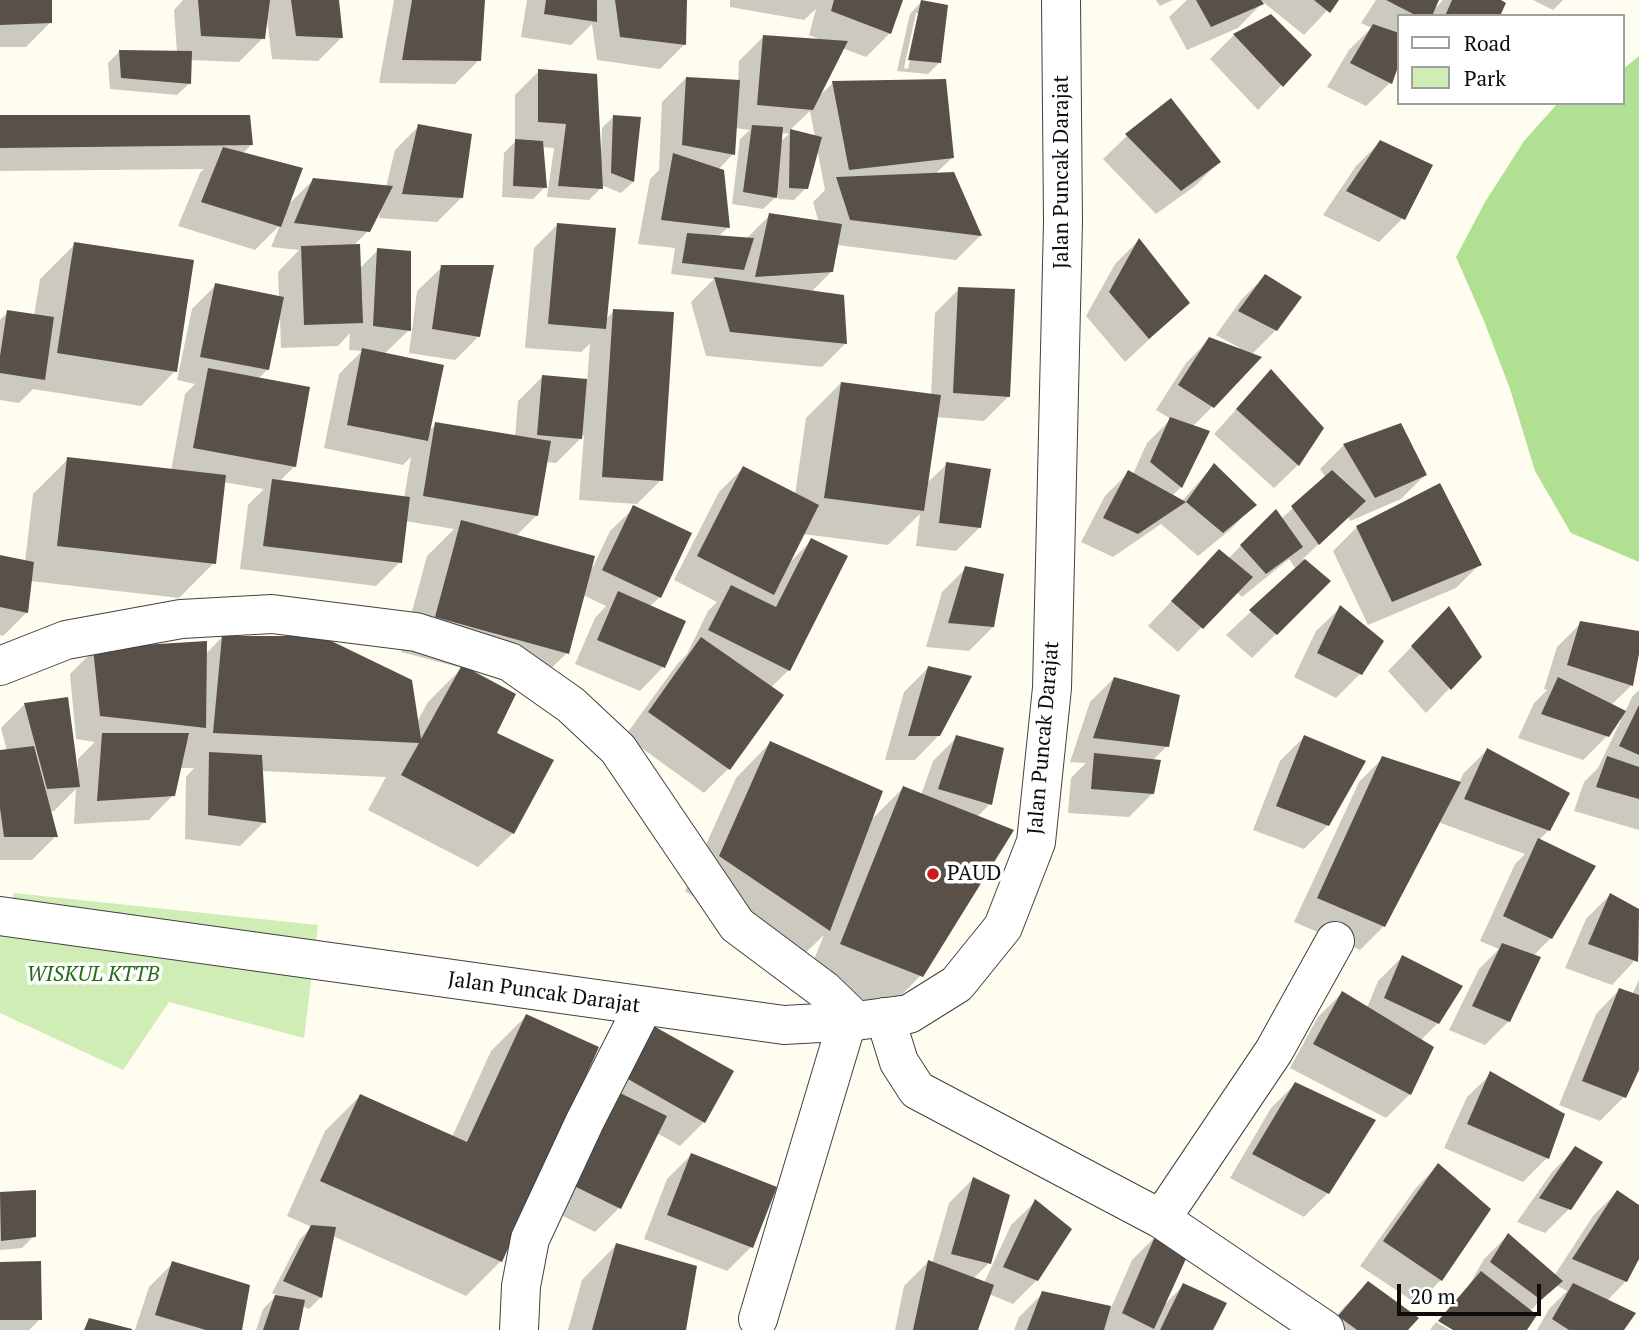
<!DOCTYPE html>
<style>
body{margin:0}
#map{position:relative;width:1639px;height:1330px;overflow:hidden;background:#fffdef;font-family:"PT Serif",serif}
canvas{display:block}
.legend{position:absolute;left:1397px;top:14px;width:228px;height:91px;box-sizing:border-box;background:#fff;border:2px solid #9f9f9f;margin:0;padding:9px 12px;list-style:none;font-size:21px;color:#0e0e0e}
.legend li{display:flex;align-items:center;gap:14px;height:35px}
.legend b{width:35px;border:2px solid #9f9f9f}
.scale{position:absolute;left:1397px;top:1284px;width:144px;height:32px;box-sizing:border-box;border:4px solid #0e0e0e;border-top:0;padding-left:9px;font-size:21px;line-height:24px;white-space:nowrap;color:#0e0e0e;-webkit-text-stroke:5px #fff;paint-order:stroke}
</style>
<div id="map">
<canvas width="1639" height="1330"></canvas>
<ul class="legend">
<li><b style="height:9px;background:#fff"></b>Road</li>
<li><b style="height:19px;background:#cfedb4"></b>Park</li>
</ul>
<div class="scale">20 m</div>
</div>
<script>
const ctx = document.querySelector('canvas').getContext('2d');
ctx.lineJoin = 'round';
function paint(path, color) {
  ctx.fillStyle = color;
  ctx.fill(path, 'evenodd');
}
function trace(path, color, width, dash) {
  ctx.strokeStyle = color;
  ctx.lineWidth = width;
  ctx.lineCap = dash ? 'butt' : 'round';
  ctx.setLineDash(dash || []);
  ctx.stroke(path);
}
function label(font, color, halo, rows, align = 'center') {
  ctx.font = font + ' "PT Serif",serif';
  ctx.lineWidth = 7;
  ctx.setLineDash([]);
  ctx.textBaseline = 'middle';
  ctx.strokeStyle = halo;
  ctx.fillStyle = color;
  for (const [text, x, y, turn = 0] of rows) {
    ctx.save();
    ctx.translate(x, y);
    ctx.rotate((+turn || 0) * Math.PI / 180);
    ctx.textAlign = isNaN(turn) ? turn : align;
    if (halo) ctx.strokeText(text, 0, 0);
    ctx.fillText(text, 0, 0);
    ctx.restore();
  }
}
const green = new Path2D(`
 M14,893L318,925L304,1038L169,1002L123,1070L0,1013V933Z`);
const forest = new Path2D(`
 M1639,56V562L1571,533L1535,471L1510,389L1484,321L1456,257L1485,202L1524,141L1558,103H1623V69Z`);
const shadow = new Path2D(`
 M0,0H50V23L26,47H0Z
 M183,0H337L341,38L318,61L272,59L267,18L263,38L239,62L190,60L189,84L177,95L110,89L108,63L120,51L177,52L174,10Z
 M394,0H483L479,60L455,84L379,83Z
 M527,0H595V3L598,0H686L684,45L660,69L597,60L592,24L571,45L521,37Z
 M730,0H901L890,33L866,57L842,48L817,98L833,83L952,158L935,174H952L980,236L956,260L837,245L832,271L811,292L846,343L822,367L706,356L691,302L714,279L671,274L675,248L638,244L650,179L659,170L662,102L686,78L738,82L739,61L763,37L821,40L809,35L816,9L804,20L730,7ZM810,111L815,137L789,131ZM735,128L750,130L740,139L732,204L763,209L778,195V199L794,200L806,188L817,148L825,190L813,202L819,223L770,215L746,239L718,237L728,227L718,170L733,154ZM781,133L789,134L780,142Z
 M1156,0H1173L1160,6Z
 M1187,0H1337L1304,35L1263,2L1238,28L1187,50L1169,17Z
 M1376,0H1438L1434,10L1443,0H1497L1498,16H1399V60L1390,83L1366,106L1327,87L1349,50L1371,28L1361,23Z
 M1533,0H1563L1553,10Z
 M921,2L940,62L928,74L897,71L910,14ZM916,13H920L908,69L904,68Z
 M1271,16L1310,55L1258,110L1210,59L1234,35Z
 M539,71L601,155L602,128L614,116L639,118L633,182L621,193L601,185V188L589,200L547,197L554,148L542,147L545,187L533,199L502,197L504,153L515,142V95Z
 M1171,101L1219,162L1195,186L1156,214L1103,159L1127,136Z
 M0,117L251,145L242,154L286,207L313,180L386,187L395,150L419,126L461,198L437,222L379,218L381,208L368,231L353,246L359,269L378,250L409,330L384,354L429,431L436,424L515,437L518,401L542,377L587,381L590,344L581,352L525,348L534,248L558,224L606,319L614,311L661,480L637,504L579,500L584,435L556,463L546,462L537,515L516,536L593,567L610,531L634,508L660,597L649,607L663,667L640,691L575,664L595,618L606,606L583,595L567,653L532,687L474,671L494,734L513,833L478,867L368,810L386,777L261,771L264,822L240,846L185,839L186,777L194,768H179L173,795L149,820L74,824L76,789L54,811H49L56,836L32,860H0V752L7,751L1,728L25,704L78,768V759L95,742L76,739L70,674L94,650L205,655L222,637L417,722L428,702L462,668L401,652L427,556L454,529L405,521L400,562L376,586L240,569L248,505L264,489L223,482L214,563L179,598L30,581L27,612L3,636L0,635V557L25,562L33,494L68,459L171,471L185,394L195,384L177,380L192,309L216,285L279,298L278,272L299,250L271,247L280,225L255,250L178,226L200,173L204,169L0,171ZM280,318L281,348L338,346L350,333L349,350L362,351L339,374L324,448L403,465L411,457L404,498L279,482L294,467L258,379L267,370Z
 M1380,142L1403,218L1379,242L1323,215L1356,166Z
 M1139,240L1188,303L1125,362L1086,316L1115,264Z
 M75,244L175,371L141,406L33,389L19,403L0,400V320L8,312L34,316L40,279Z
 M442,267L479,336L455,360L409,353L417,291Z
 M1265,276L1276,330L1251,355L1213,406L1192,427L1181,487L1172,496L1182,501L1214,465L1254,505L1231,529L1198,556L1161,524L1113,557L1081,542L1105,496L1129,472L1133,474L1147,443L1171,419L1156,410L1186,363L1210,339L1239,350L1240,348L1216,335L1241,300Z
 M959,289L1008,397L984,421L936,417L926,484L947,464L980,527L956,551L916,546L920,514L888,545L803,534L789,563L812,540L789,670L770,688L781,695L728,769L704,793L625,736L678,663L687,654L708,611L717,602L674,580L719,492L743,468L795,495L806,418L841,383L931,395L935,313Z
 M1271,371L1298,465L1274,488L1214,434Z
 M1344,445L1425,475L1401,499L1350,521L1348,516L1303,559L1329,581L1252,658L1226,635L1296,569L1289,559L1242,597L1236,591L1178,652L1148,626L1219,551L1228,559L1275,511L1281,519L1326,478L1320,469Z
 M1357,527L1480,564L1456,588L1368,625L1333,551Z
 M966,568L993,627L969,651L926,647L942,592Z
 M1340,608L1360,674L1336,698L1294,677L1316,631Z
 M1581,623L1639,632L1631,686L1611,705L1625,712L1632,697L1639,690V830L1574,811L1584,782L1598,768L1621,720L1619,719L1607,736L1583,760L1518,738L1534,703L1547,690L1544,689L1557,647Z
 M1425,633L1480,656L1426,713L1388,671Z
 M928,668L939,735L915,760H885L904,692Z
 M1114,678L1167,746L1152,761L1153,793L1129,817L1068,813L1071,778L1086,763L1070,762L1090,702Z
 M957,737L990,804L977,817L921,975L887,1010L806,979L824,935L794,964L685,891L736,778L770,743L870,821L903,788L921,795L933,761Z
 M1304,737L1328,825L1304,849L1253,830L1280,761Z
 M1487,750L1549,830L1539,840L1551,938L1533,956L1509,1021L1485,1045L1449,1030L1479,969L1499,949L1480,941L1515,864L1525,854L1438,822L1384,926L1360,950L1294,922L1359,782L1383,758L1459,783L1463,774Z
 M1610,895L1639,911V956L1612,985L1565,968L1586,919Z
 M1402,957L1438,1023L1420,1041L1410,1094L1386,1118L1290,1068L1318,1017L1342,993L1367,1008L1378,981Z
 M1639,980V1066L1624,1097L1600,1121L1559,1105L1596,1014L1619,990L1632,995Z
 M526,1016L501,1261L466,1296L333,1236L321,1297L309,1309L302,1306L297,1330H256L263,1309L277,1295L272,1293L300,1239L312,1227L287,1216L325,1131L360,1096L452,1137L491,1051Z
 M627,1050L704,1122L680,1146L657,1133L619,1208L595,1232L547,1208Z
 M1491,1074L1547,1158L1523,1182L1444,1148L1467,1097Z
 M1295,1084L1328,1193L1304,1217L1230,1178L1271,1108Z
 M1576,1148L1569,1209L1545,1233L1517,1222L1552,1172Z
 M691,1155L775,1188L751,1247L727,1271L644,1239L667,1179Z
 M1438,1165L1489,1209L1441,1280L1417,1304L1360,1266L1415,1189Z
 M973,1179L989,1263L973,1279L984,1283L1011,1225L1035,1202L1037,1280L1013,1304L989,1294L976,1330H895L904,1286L928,1262L932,1264L949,1203Z
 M34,1191V1236L22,1248L0,1250V1194Z
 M1617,1192L1639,1207V1255L1626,1281L1607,1301L1622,1330H1537L1549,1309L1567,1291L1556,1285L1530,1311L1525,1330H1457L1439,1319L1468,1287L1484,1259L1508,1235L1554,1276L1593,1216Z
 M1156,1236L1163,1306L1184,1285L1211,1330H1014L1019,1317L1043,1293L1111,1308L1132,1260Z
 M616,1245L684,1330H568L582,1280Z
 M173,1263L240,1330H135L149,1287Z
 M0,1264L40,1319L29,1330H0Z
 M1368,1283L1405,1330H1325L1344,1307Z
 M1436,1322L1450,1330H1430Z`);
const building = new Path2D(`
 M0,0H52V23L0,25Z
 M198,0H270L265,39L201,36Z
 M291,0H339L343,38L296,36Z
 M412,0H485L481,61L402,60Z
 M546,0H597V22L544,14Z
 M615,0H687L686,45L620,37Z
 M834,0H903L891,34L831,11Z
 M921,0L948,5L941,63L908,60Z
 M1196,0H1261L1264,4L1211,27Z
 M1314,0H1339L1330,13Z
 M1386,0H1439L1432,16H1417Z
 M1452,0H1501L1506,3L1500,16H1445Z
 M1271,14L1312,55L1283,87L1233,34Z
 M1373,24L1399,33V64L1392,84L1350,63Z
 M763,35L848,41L813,110L757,105Z
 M119,50L192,51L191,84L121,78Z
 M538,69L597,74L603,189L558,186L566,124L538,122Z
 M686,77L740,80L735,155L682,145Z
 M946,79L954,158L849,170L832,81Z
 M1171,98L1221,162L1181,191L1125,134Z
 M0,115H250L253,145L0,148Z
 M613,115L641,117L634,182L611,173Z
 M418,124L472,134L463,198L402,194Z
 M752,125L783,127L777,198L743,192Z
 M790,129L822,137L808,189L789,188Z
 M515,139L543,141L547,188L513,186Z
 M1380,140L1433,165L1405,220L1346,191Z
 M223,147L303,168L281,227L201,202Z
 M673,153L724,170L730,228L661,220Z
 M954,172L982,236L850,220L836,177Z
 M313,178L393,186L370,232L294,223Z
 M769,213L842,224L833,272L755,277Z
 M557,223L616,228L606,329L548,324Z
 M687,233L754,238L744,270L682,263Z
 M1139,238L1190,303L1149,339L1109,292Z
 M74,242L194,260L177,372L57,353Z
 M360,244L363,323L304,325L301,246Z
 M377,248L411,251V331L373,326Z
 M441,265H494L480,337L432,329Z
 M1265,274L1302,297L1277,331L1238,311Z
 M714,277L844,295L847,344L730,332Z
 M215,283L284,297L269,370L200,357Z
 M958,287L1015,289L1010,397L953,393Z
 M613,309L674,312L663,481L602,477Z
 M7,310L54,317L45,380L0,373V356Z
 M1209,337L1262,357L1214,408L1178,385Z
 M362,348L444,365L428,441L347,425Z
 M208,368L310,387L296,467L193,448Z
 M1271,369L1324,428L1299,466L1236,409Z
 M542,375L587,379L582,439L537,435Z
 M841,382L941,395L924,511L824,498Z
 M1170,417L1210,431L1182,488L1150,462Z
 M435,422L551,441L538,516L423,496Z
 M1401,423L1427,475L1375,498L1343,444Z
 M67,457L226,475L216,564L57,546Z
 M946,462L991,469L981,528L939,523Z
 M1214,463L1257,505L1223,533L1186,502Z
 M743,466L819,505L774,595L697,556Z
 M1128,470L1186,502L1138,534L1103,518Z
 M1332,470L1366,501L1319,545L1291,506Z
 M272,479L410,497L402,563L263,546Z
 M1440,483L1482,565L1392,602L1356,526Z
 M633,505L692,533L661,598L602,570Z
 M1276,509L1303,547L1266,574L1240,545Z
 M461,520L595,556L569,654L435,617Z
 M811,538L848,556L790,671L708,630L731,585L776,607Z
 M1219,549L1253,577L1203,629L1171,601Z
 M0,555L34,562L28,613L0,607Z
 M1305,559L1331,581L1277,635L1249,610Z
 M965,566L1004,574L994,627L948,623Z
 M618,591L686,621L665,668L597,640Z
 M1340,605L1384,641L1362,675L1317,653Z
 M1449,606L1482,657L1451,690L1411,646Z
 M1580,621L1639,631V654L1633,686L1567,665Z
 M222,636H321L412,680L421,739L462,665L516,694L497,733L554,760L514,834L401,775L419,743L213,733Z
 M701,637L784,695L730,770L648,712Z
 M207,641L206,728L100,716L93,648Z
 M928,666L972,676L940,736H908Z
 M1114,677L1180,695L1169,747L1093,738Z
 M1558,677L1626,711L1609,737L1541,714Z
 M68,697L80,787L47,789L24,703Z
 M1639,705V755L1619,746Z
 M102,733H189L175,796L97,801Z
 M956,735L1004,748L992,805L938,789Z
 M1304,735L1366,761L1329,826L1276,806Z
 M770,741L883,791L830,931L719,856Z
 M34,746L58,837H4L0,808V750Z
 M1487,748L1570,793L1550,831L1464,799Z
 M209,752L262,755L266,823L208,815Z
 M1094,753L1161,760L1154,794L1091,789Z
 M1382,756L1461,782L1385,927L1317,898Z
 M1607,756L1639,767V799L1596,787Z
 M903,786L1014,830L923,977L840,944Z
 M1538,838L1596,866L1552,939L1503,916Z
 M1610,893L1639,909L1638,962L1588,944Z
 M1502,943L1541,957L1510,1022L1472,1006Z
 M1402,955L1463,986L1439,1024L1384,998Z
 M1619,988L1639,995V1070L1626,1098L1582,1081Z
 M1342,991L1434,1047L1411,1095L1313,1044Z
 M526,1014L599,1047L502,1262L320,1181L360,1094L467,1142Z
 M650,1024L734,1071L705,1123L621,1075Z
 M1490,1071L1565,1114L1549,1159L1467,1124Z
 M1295,1082L1376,1120L1329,1194L1252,1154Z
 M616,1091L667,1116L621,1209L570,1184Z
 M1575,1146L1603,1162L1571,1210L1539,1198Z
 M691,1153L777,1187L753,1248L667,1215Z
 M1438,1163L1491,1209L1442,1281L1383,1241Z
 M973,1177L1010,1195L991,1264L951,1254Z
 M36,1190V1237L1,1241L0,1192Z
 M1617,1190L1639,1205V1259L1627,1282L1572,1259Z
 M1035,1199L1072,1229L1038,1281L1003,1267Z
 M311,1225L336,1227L322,1298L283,1281Z
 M1508,1233L1563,1281L1541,1300L1490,1262Z
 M1156,1234L1190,1250L1154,1329L1122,1313Z
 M616,1243L697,1266L686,1330H592Z
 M928,1260L994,1285L978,1330H913Z
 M41,1261L42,1320H0V1262Z
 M172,1261L250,1285L242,1330H206L155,1315Z
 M1481,1271L1537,1315L1527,1330H1453L1438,1321Z
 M1368,1281L1419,1318L1408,1330H1357L1338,1316Z
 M1183,1283L1227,1303L1213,1330H1160Z
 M1573,1283L1636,1313L1624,1330H1569L1552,1319Z
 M1042,1291L1111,1306L1104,1330H1027Z
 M275,1295L305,1300L299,1330H263Z
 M89,1318L132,1329V1330H84Z`);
const minor = new Path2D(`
 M0,666L66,640L181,619L272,614L416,632L510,662L571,705L618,749L737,925L824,990L856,1021
 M885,1017L899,1062L917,1090L1161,1219L1325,1330
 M1161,1219L1274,1051L1335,941
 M758,1319L847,1022
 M519,1330L521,1286L530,1239L585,1121L643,1007`);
const tertiary = new Path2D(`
 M0,916L784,1025L856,1021L909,1014L957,984L1003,927L1036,842L1052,688L1063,222L1061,0`);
const markers = [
 [933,874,7,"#cb1a19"]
];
const streetNames = [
 ["Jalan Puncak Darajat",1062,172,-90],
 ["Jalan Puncak Darajat",1044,738,-85],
 ["Jalan Puncak Darajat",544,993,8]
];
const poiNames = [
 ["PAUD",947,874]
];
const parkNames = [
 ["WISKUL KTTB",93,975]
];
paint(green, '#cfedb4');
paint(forest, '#b1e092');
paint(shadow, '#0003');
paint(building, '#585049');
trace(minor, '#414141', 40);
trace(tertiary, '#414141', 40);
trace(minor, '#fff', 38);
trace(tertiary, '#fff', 38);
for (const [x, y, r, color] of markers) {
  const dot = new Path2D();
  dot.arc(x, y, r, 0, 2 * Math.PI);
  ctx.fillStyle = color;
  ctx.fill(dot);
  trace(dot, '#fff', 2.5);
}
label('21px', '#0e0e0e', '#fff', streetNames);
label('21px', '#0e0e0e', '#fff', poiNames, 'left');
label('italic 21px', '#256c18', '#fff', parkNames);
</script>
